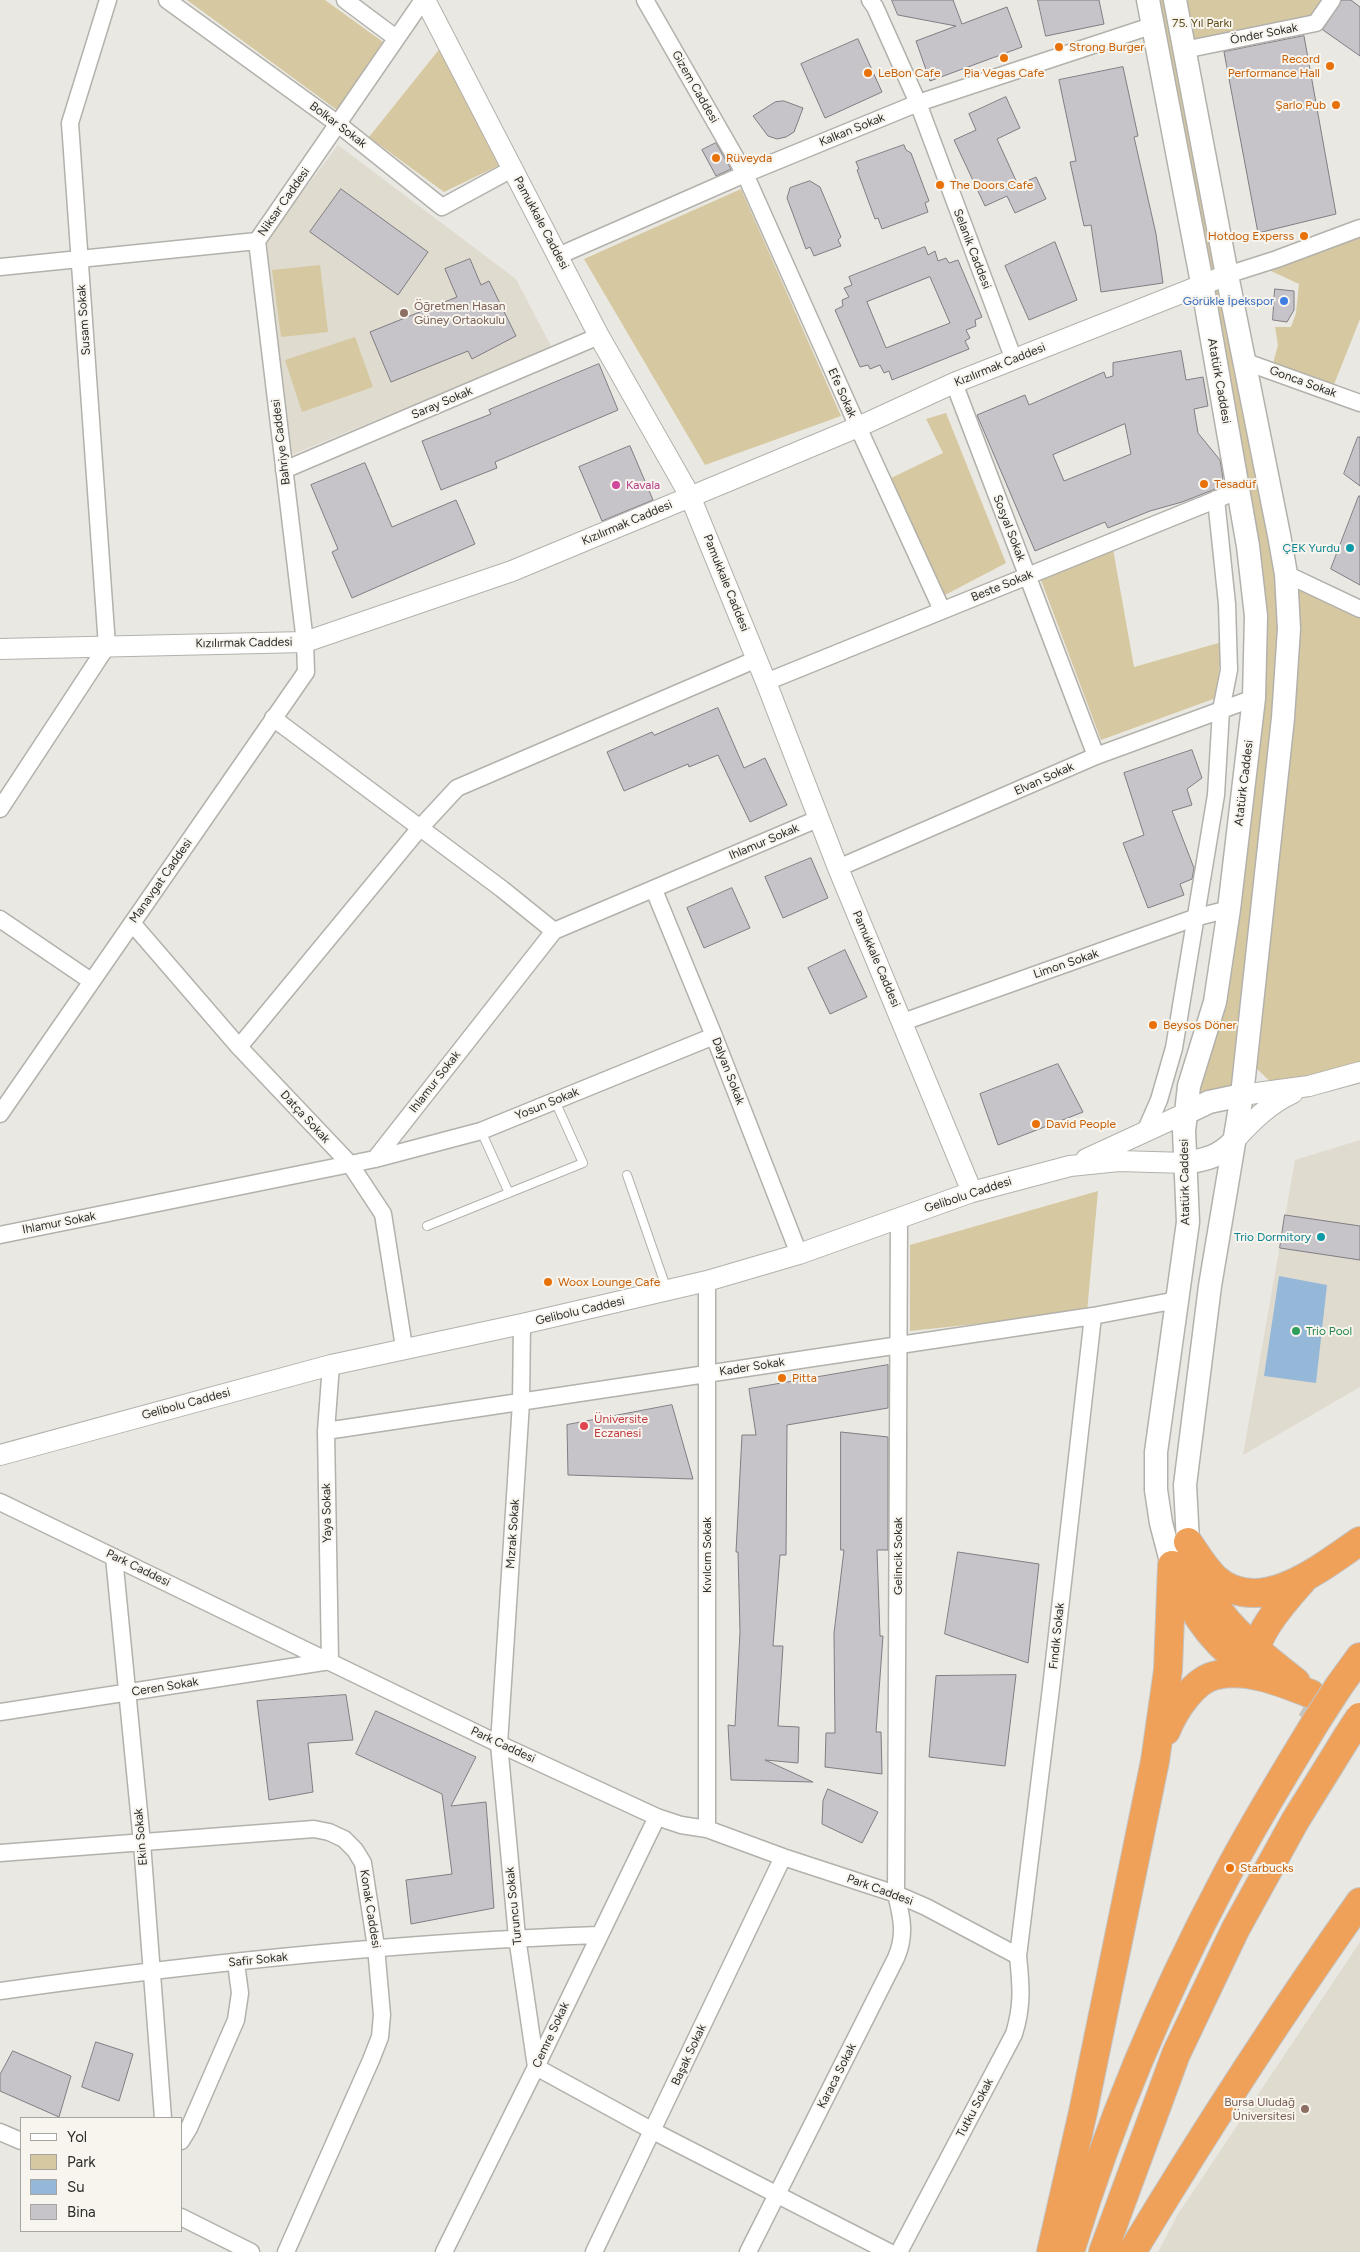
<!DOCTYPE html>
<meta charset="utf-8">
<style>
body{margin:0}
#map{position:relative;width:1360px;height:2252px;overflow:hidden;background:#eae8e2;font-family:Figtree,sans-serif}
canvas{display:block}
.legend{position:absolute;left:20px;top:2117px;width:162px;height:115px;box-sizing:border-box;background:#f8f5ef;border:1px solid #a7a5a1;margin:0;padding:6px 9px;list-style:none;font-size:15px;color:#2e2d2b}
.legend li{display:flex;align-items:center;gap:10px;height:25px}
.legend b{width:25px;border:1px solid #a7a5a1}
</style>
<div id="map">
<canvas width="1360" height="2252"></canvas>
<ul class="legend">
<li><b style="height:6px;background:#fff"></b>Yol</li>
<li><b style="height:14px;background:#d6c8a0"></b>Park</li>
<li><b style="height:14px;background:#95b8d8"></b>Su</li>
<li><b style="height:14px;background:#c6c3c9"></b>Bina</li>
</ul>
</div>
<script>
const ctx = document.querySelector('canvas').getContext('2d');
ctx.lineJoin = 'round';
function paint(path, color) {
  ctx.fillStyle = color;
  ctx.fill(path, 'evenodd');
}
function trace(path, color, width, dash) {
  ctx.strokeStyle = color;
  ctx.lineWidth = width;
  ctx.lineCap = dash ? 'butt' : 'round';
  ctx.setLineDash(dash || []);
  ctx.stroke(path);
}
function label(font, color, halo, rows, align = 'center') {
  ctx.font = font + ' Figtree,sans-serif';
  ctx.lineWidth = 4;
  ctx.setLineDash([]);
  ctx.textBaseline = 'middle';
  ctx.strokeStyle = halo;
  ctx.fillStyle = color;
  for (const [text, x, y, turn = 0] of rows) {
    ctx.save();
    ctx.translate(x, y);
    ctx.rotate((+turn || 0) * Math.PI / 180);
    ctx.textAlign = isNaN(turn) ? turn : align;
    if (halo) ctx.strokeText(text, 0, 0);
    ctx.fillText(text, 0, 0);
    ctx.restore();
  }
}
const built = new Path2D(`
 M338,145L516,279L552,348L291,455L265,242Z
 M1360,1140V1387L1243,1455L1295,1160Z
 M1360,1942V2252H1158L1178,2214Z`);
const green = new Path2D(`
 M187,0H325L383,42L337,110Z
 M1148,0H1332L1316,23L1184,50L1286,574L1360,609V1072L1274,1085L1255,1067L1242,1088L1192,1100L1215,1002L1256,616Z
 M441,47L500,165L444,192L369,137Z
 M741,189L841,416L705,465L584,259Z
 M1360,228V319L1331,392L1271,371L1278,345L1275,327H1291L1296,313L1299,284L1258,265Z
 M320,265L328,332L281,337L272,270Z
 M355,337L373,387L302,412L285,360Z
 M946,413L1006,563L943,596L889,479L943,453L926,419Z
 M1113,549L1134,667L1222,642L1216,698L1101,740L1041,580Z
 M1098,1191L1087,1312L910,1331V1245Z`);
const water = new Path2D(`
 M1279,1276L1327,1285L1316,1383L1264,1376Z`);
const building = new Path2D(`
 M892,0H953L962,24L1007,7L1022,47L930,81L916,41L956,26L898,15Z
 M1038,0H1099L1104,24L1046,36Z
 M1342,0H1351L1360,7V56L1323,30Z
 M1304,36L1336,214L1258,233L1224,52Z
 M858,39L882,92L825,118L801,64Z
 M1123,67L1138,136L1134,137L1156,234L1163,283L1101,292L1091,225L1084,226L1070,162L1076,161L1059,80Z
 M1006,97L1020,128L997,139L1018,185L1036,177L1046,199L1015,213L1007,196L985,206L954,140L976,130L969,114Z
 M784,101L803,108L794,132L786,137L777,139L768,136L753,116L775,102Z
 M716,143L731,169L716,176L702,150Z
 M904,145L906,150L911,153L929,201L925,203L928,212L882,229L878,218L875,219L857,170L859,169L856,162Z
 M810,181L820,187L841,237L838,240L841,246L814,256L810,247L806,249L787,198L790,188Z
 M341,189L428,252L398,295L310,232Z
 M1055,242L1077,300L1029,320L1005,266Z
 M925,247L928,255L935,251L938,261L946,258L949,263L958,260L982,317L975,320L976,326L966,330L970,338L965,341L969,349L892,380L889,371L884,373L880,365L870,369L868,365L860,367L835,310L843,306L842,300L849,297L844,288L852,285L849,277ZM930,277L950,323L886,348L867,302Z
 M470,259L481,285L489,281L516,336L472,359L468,351L391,382L370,332L457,297L445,269Z
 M1275,289L1294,291V310L1287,322L1273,320Z
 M1181,351L1186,380L1203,377L1208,406L1194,409L1198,433L1220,460L1223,478L1218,488L1182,502L1150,511L1108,528L1105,522L1035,551L977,415L1025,395L1029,405L1104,372L1106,378L1113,376V363ZM1125,424L1131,454L1064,481L1053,455Z
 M599,364L618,410L495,462L497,468L441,490L422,441L491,414L489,410Z
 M1358,437H1360V486L1344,474Z
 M630,446L653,500L602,521L579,467Z
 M365,463L392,527L456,500L475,544L352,598L332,552L338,549L311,485Z
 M1359,496H1360V585L1331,569Z
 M718,708L744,768L765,758L787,805L750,822L718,755L689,767L688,764L624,791L607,752L652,732L654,735Z
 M1192,750L1202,778L1187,789L1192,805L1172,811L1194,868L1192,879L1180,884L1184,895L1148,908L1123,843L1144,835L1124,773Z
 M811,858L828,898L783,918L765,877Z
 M732,888L750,928L704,948L687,908Z
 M845,950L867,997L830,1014L808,968Z
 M1058,1064L1083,1112L998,1145L980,1094Z
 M1285,1215L1360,1226V1260L1280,1248Z
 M888,1365V1408L787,1425L786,1555H780L773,1646H783L778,1726L799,1727L798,1763L765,1760L813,1782L731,1780L728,1725L735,1726L740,1632L738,1552H736L742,1435H756L749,1389Z
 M672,1405L693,1479L568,1475L567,1425Z
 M841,1432L888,1437V1550H877L880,1636H883L876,1732H881L882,1774L825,1767L826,1733H835L834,1633L844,1550H841Z
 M958,1552L1039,1564L1028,1663L945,1634Z
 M1016,1675L1005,1766L929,1757L936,1676Z
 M346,1695L353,1740L308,1743L313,1792L269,1800L257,1701Z
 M376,1711L476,1757L451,1806L486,1802L494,1908L411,1924L406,1880L452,1874L442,1794L356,1754Z
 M828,1789L878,1812L862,1843L822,1824L823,1801Z
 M96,2042L133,2054L119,2101L82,2087Z
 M13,2051L71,2076L59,2117L0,2091V2075Z`);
const motorwayTunnel = new Path2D(`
 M1306,1703L1360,1736`);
const service = new Path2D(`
 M481,1131L509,1193
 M627,1175L667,1290
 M427,1226L583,1163L555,1101`);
const minor = new Path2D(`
 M167,0L338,124L442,207L512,169
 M345,0L396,38
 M645,0L745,174L858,427L942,610
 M870,0L875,7L918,103L1014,360
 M1184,50L1316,23L1332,0
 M558,256L745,174L918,103L1154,25
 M0,267L257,241L423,0
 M1227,275L1277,259L1360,228
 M1246,362L1360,403
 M954,383L1096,756
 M284,470L599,336
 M1286,574L1360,609
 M766,682L1225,496
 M273,718L502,889L554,931
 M0,809L107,646L70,123L108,0
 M838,868L1096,756L1254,698
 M654,890L714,1036L799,1254
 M0,919L91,981
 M132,923L239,1047L350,1164L383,1214L404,1347
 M903,1022L1194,918L1229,909
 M239,1047L419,829L457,788L757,659
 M0,1114L306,672L305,642L257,241
 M1145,1132L1159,1100L1174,1048L1216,795L1221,710L1229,670L1227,604L1216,499
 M375,1159L481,1131L714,1036
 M0,1235L375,1159L554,931L820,818
 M522,1324L521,1403L499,1744L517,1937L536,2067L653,2131L889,2252
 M326,1431L1093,1316L1177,1300
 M0,1502L499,1744L657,1817L681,1825L707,1829L783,1857L896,1894L926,1907L1018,1956
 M114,1557L142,1843L163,2118
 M0,1712L330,1661L326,1431L331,1365
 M707,1829V1281
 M0,1853L314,1829L329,1832L344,1839L355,1850L363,1863L376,1947L382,2015L380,2037L371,2060L286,2252
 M0,1991C199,1963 398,1942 599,1935
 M0,2132L21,2141
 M181,2141L189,2128L236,2020L240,1993L236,1963
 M181,2217L251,2252
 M444,2252L536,2067L657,1817
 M594,2252L783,1857
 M748,2252L896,1958C906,1935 902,1918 896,1894L899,1218
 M899,2252L1014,2034C1023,2005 1021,1985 1018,1956L1051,1688L1093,1316`);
const tertiary = new Path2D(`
 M425,0L599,336L690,496L766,682L838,868L972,1192
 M0,649L305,642L512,571L858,427L954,383L1227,275
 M1242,1095L1309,1086L1360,1072
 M1234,1141C1252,1121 1269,1104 1293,1093
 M1086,1159L1186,1113
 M0,1455L331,1365L522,1324L707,1281L799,1254L972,1192L1070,1166L1119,1161L1186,1163`);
const secondary = new Path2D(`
 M1148,0L1202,283L1248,546L1256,616L1254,698L1229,909L1215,1002L1189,1086L1184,1131L1188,1222L1156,1452V1490L1161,1523L1172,1565
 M1175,0L1227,275L1279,535L1286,574L1289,629L1283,718L1242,1095L1210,1286L1185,1485L1188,1542
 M1186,1113L1209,1102L1242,1095
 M1186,1163C1208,1159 1218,1157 1234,1141`);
const motorway = new Path2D(`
 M1188,1542C1197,1555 1205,1569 1216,1579C1261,1618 1323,1566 1360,1541
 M1195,1565C1211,1617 1256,1651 1296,1682
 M1175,1571C1194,1619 1218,1649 1261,1677
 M1258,1668C1245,1643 1286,1599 1302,1581
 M1339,1686L1360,1657
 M1166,1731C1174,1711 1194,1679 1217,1675C1248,1668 1283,1683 1311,1694
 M1051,2252L1083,2112L1155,1761L1168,1670L1172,1565
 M1070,2252C1109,2123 1161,1999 1224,1880C1252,1826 1285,1773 1317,1720
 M1103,2252L1176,2054L1235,1930L1295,1821L1347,1737
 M1132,2252C1204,2133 1280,2015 1360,1902`);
const motorwayBridge = new Path2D(`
 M1317,1720L1339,1686
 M1347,1737L1360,1717`);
const markers = [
 [1059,47,5,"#e8710a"],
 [1004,58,5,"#e8710a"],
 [1330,66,5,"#e8710a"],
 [868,73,5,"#e8710a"],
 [1336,105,5,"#e8710a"],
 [716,158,5,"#e8710a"],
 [940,185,5,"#e8710a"],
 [1304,236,5,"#e8710a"],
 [1284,301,5,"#3f7fe0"],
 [404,313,5,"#8d6e63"],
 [1204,484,5,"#e8710a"],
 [616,485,5,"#d1479c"],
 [1350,548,5,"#0f9aa8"],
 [1153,1025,5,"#e8710a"],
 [1036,1124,5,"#e8710a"],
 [1321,1237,5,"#0f9aa8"],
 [548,1282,5,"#e8710a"],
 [1296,1331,5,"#2e9e5b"],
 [782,1378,5,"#e8710a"],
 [584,1426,5,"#e0444e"],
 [1230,1868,5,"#e8710a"],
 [1305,2109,5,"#8d6e63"]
];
const parkNames = [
 ["75. Yıl Parkı",1202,23]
];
const streetNames = [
 ["Önder Sokak",1264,34,-11],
 ["Gizem Caddesi",695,87,60],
 ["Bolkar Sokak",338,125,37],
 ["Kalkan Sokak",852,130,-22],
 ["Niksar Caddesi",284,202,-55],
 ["Pamukkale Caddesi",541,223,62],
 ["Selanik Caddesi",972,249,69],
 ["Susam Sokak",84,320,-94],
 ["Kızılırmak Caddesi",1000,365,-22],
 ["Atatürk Caddesi",1219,381,80],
 ["Gonca Sokak",1303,382,20],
 ["Efe Sokak",842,393,66],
 ["Saray Sokak",442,403,-23],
 ["Bahriye Caddesi",281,442,-97],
 ["Kızılırmak Caddesi",627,523,-23],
 ["Sosyal Sokak",1009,528,69],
 ["Pamukkale Caddesi",726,583,68],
 ["Beste Sokak",1002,586,-22],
 ["Kızılırmak Caddesi",244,643,-1],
 ["Elvan Sokak",1044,779,-24],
 ["Atatürk Caddesi",1244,783,-83],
 ["Ihlamur Sokak",764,842,-23],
 ["Manavgat Caddesi",161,881,-55],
 ["Pamukkale Caddesi",876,959,67],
 ["Limon Sokak",1066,964,-19],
 ["Dalyan Sokak",728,1071,69],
 ["Ihlamur Sokak",435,1082,-52],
 ["Yosun Sokak",547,1104,-22],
 ["Datça Sokak",305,1117,47],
 ["Atatürk Caddesi",1185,1182,-91],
 ["Gelibolu Caddesi",968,1195,-18],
 ["Ihlamur Sokak",59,1223,-11],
 ["Gelibolu Caddesi",580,1311,-13],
 ["Kader Sokak",752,1367,-9],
 ["Gelibolu Caddesi",186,1404,-15],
 ["Yaya Sokak",327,1513,-91],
 ["Mızrak Sokak",513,1534,-86],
 ["Kıvılcım Sokak",707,1555,-90],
 ["Gelincik Sokak",898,1556,-90],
 ["Park Caddesi",138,1568,26],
 ["Fındık Sokak",1057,1636,-84],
 ["Ceren Sokak",165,1687,-9],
 ["Park Caddesi",503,1745,25],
 ["Ekin Sokak",141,1837,-95],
 ["Park Caddesi",880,1890,20],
 ["Turuncu Sokak",514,1906,-96],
 ["Konak Caddesi",370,1909,81],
 ["Safir Sokak",258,1960,-6],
 ["Cemre Sokak",551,2035,-65],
 ["Başak Sokak",689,2055,-65],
 ["Karaca Sokak",837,2076,-63],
 ["Tutku Sokak",975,2108,-62]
];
const foodNames = [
 ["Strong Burger",1069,47],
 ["Record",1320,59,"right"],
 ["Performance Hall",1320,73,"right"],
 ["LeBon Cafe",878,73],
 ["Pia Vegas Cafe",1004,73,"center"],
 ["Şarlo Pub",1326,105,"right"],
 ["Rüveyda",726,158],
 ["The Doors Cafe",950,185],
 ["Hotdog Experss",1294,236,"right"],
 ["Tesadüf",1214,484],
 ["Beysos Döner",1163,1025],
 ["David People",1046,1124],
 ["Woox Lounge Cafe",558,1282],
 ["Pitta",792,1378],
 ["Starbucks",1240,1868]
];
const shopNames = [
 ["Görükle İpekspor",1274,301]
];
const educationNames = [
 ["Öğretmen Hasan",414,306],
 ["Güney Ortaokulu",414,320],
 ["Bursa Uludağ",1295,2102,"right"],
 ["Üniversitesi",1295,2116,"right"]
];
const hotelNames = [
 ["Kavala",626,485]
];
const cultureNames = [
 ["ÇEK Yurdu",1340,548],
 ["Trio Dormitory",1311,1237]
];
const leisureNames = [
 ["Trio Pool",1306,1331]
];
const healthNames = [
 ["Üniversite",594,1419],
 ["Eczanesi",594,1433]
];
paint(built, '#e0dbcf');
paint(green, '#d6c8a0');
paint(water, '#95b8d8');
paint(building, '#c6c3c9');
trace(building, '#807d83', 1);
trace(motorwayTunnel, '#c4c3bd', 28, [28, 14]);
trace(service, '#b3b1ab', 10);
trace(minor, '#b3b1ab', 19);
trace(tertiary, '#b3b1ab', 22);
trace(secondary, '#b3b1ab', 25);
trace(motorway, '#c4c4c4', 30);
trace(service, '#fff', 8);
trace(minor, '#fff', 16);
trace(tertiary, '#fff', 20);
trace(secondary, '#fff', 22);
trace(motorway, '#efa159', 28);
trace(motorwayBridge, '#c4c4c4', 30, []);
trace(motorwayBridge, '#efa159', 28);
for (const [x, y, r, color] of markers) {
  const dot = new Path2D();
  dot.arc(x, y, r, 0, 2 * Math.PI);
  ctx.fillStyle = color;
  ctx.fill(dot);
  trace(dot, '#f8f5ef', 2);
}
label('12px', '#5d4c19', '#f8f5ef', parkNames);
label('12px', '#2e2d2b', '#f8f5ef', streetNames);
label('12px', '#c56008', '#f8f5ef', foodNames, 'left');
label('12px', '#366cbe', '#f8f5ef', shopNames, 'right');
label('12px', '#785e54', '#f8f5ef', educationNames, 'left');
label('12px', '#b23c85', '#f8f5ef', hotelNames, 'left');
label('12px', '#0d838f', '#f8f5ef', cultureNames, 'right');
label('12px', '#27864d', '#f8f5ef', leisureNames, 'left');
label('12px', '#be3a42', '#f8f5ef', healthNames, 'left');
</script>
